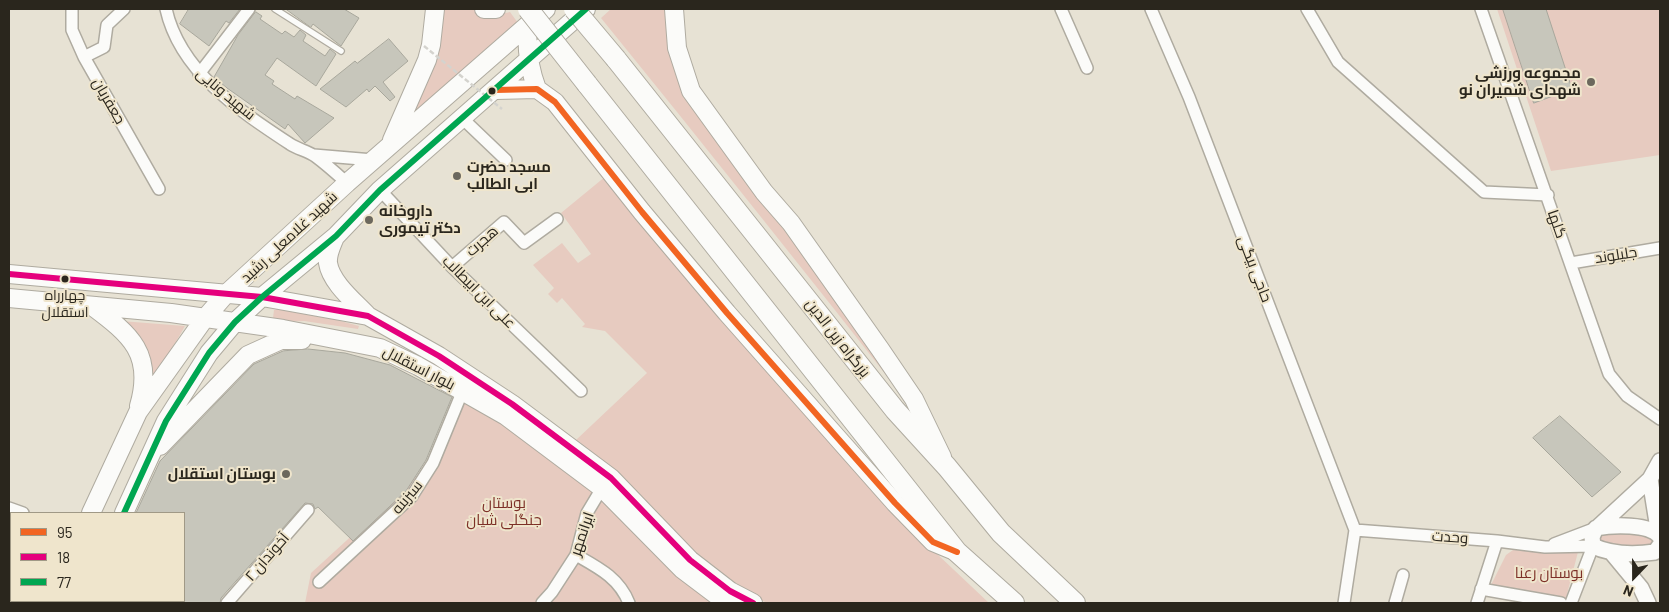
<!DOCTYPE html>
<meta charset="utf-8">
<style>
body{margin:0}
#map{position:relative;width:1669px;height:612px;overflow:hidden;background:#e7e2d4;font-family:Barlow,sans-serif}
canvas{display:block}
.frame{position:absolute;inset:0;border:10px solid #2a261d;pointer-events:none}
.legend{position:absolute;left:10px;top:512px;width:175px;height:90px;box-sizing:border-box;background:#efe5cc;border:1px solid #a09986;margin:0;padding:6px 9px;list-style:none;font-size:15px;color:#2a261d}
.legend li{display:flex;align-items:center;gap:10px;height:25px}
.legend b{width:25px;border:1px solid #a09986}
.north{position:absolute;left:1609px;top:552px;width:50px;height:50px;-webkit-text-stroke:4px #efe5cc;paint-order:stroke;rotate:202deg;font-size:14px;font-weight:700;line-height:20px;text-align:center;color:#2a261d}
.north::after{content:'';display:block;margin:auto;width:18px;height:22px;background:#2a261d;clip-path:polygon(50% 0,100% 100%,50% 72%,0 100%)}
</style>
<div id="map">
<canvas width="1669" height="612"></canvas>
<div class="frame"></div>
<ul class="legend">
<li><b style="height:6px;background:#f26522"></b>95</li>
<li><b style="height:6px;background:#e5007d"></b>18</li>
<li><b style="height:6px;background:#00a651"></b>77</li>
</ul>
<div class="north">N</div>
</div>
<script>
const ctx = document.querySelector('canvas').getContext('2d');
ctx.lineJoin = 'round';
function paint(path, color) {
  ctx.fillStyle = color;
  ctx.fill(path, 'evenodd');
}
function trace(path, color, width, dash) {
  ctx.strokeStyle = color;
  ctx.lineWidth = width;
  ctx.lineCap = dash ? 'butt' : 'round';
  ctx.setLineDash(dash || []);
  ctx.stroke(path);
}
function label(font, color, halo, rows, align = 'center') {
  ctx.font = font + ' Barlow,Cairo,sans-serif';
  ctx.lineWidth = 4;
  ctx.setLineDash([]);
  ctx.textBaseline = 'middle';
  ctx.strokeStyle = halo;
  ctx.fillStyle = color;
  for (const [text, x, y, turn = 0] of rows) {
    ctx.save();
    ctx.translate(x, y);
    ctx.rotate((+turn || 0) * Math.PI / 180);
    ctx.textAlign = isNaN(turn) ? turn : align;
    if (halo) ctx.strokeText(text, 0, 0);
    ctx.fillText(text, 0, 0);
    ctx.restore();
  }
}
const green = new Path2D(`
 M444,9H474L492,16L510,12L518,23L408,118L439,49Z
 M611,9H668L670,42L749,178L909,404C807,274 704,145 601,18Z
 M1497,9H1660V155L1551,171Z
 M606,176L917,535L989,603H767L747,593L686,546L631,487L576,440L647,373L605,331L582,327L585,324L562,298L557,303L548,294L554,288L533,265L562,243L578,263L591,254L561,213Z
 M284,308L311,313L359,326L358,329L304,321L277,322L273,318L274,310Z
 M121,321L185,326L149,389Z
 M465,374L689,561L751,598L763,603H305L311,573L418,475L437,448Z
 M1610,528L1656,538L1654,546L1607,548L1600,541V536Z
 M1513,550L1578,552L1566,598L1491,585L1506,555Z`);
const building = new Path2D(`
 M189,9H240L229,23L226,21L209,46L180,24Z
 M286,9H344L359,18L341,46L313,24L311,27Z
 M1503,9H1546L1572,89L1534,103Z
 M256,12L262,16L260,19L282,34L285,31L294,37L300,30L306,35L303,41L325,56L330,49L336,54L316,86L277,58L265,75L274,81L272,84L295,99L297,96L334,118L305,143L288,124L285,129L227,88L214,77L238,35Z
 M389,39L408,61L383,82L395,97L390,101L375,86L369,92L367,89L346,107L320,89L355,61L357,63Z
 M308,349L345,353L390,365L452,397L426,460L406,491L353,541L318,507L315,509L313,504L305,503L221,598L220,603H184V513H136L160,461L254,364L283,351Z
 M1560,416L1621,472L1592,497L1533,438Z`);
const lane = new Path2D(`
 M275,9L341,51`);
const street = new Path2D(`
 M72,9V30L84,57L159,189
 M166,9C180,72 240,111 290,144C298,149 307,151 315,156C326,164 337,174 347,183
 M1061,9L1087,68
 M1151,9L1189,97L1355,530
 M1307,9L1338,62L1484,192L1548,195
 M1481,9L1609,374L1627,396L1660,419
 M84,57L104,47L107,25L124,9
 M199,74L249,9
 M462,118L506,160
 M314,155L373,160
 M380,190L452,267L581,391
 M1571,263L1660,248
 M452,267L504,222L524,243L557,219
 M9,508L23,513
 M1355,530L1497,541L1545,547L1593,546L1571,603
 M1554,544L1596,528
 M576,555C599,568 619,578 629,603
 M319,582L412,496L433,463L463,390
 M1481,589L1561,603
 M227,603L308,510
 M542,603L552,592L576,555L587,513L602,488
 M1344,603L1355,530
 M1395,603L1403,575
 M1477,603L1497,541`);
const secondary = new Path2D(`
 M1650,479L1659,535
 M1597,528L1650,479L1660,461
 M1660,537C1650,523 1612,525 1596,528L1592,537L1593,546C1612,555 1633,555 1655,552L1660,545
 M1612,553L1641,588L1648,603`);
const primary = new Path2D(`
 M484,9H496
 M674,9L677,48L691,91L764,192L791,223L880,349L914,399L942,457
 M528,25C526,47 529,68 537,89
 M496,90L537,89L555,102L642,212L727,313L895,503L933,542L957,552
 M392,140L427,60L431,45L435,9
 M335,237C332,245 327,254 328,263C331,283 355,302 368,316
 M9,274L262,297L368,316L439,356L512,404L611,478L690,560L730,591L753,603
 M9,298L171,313L283,329L380,348L418,366L506,416L602,488L682,569L727,603
 M92,306C131,335 154,354 139,406
 M160,446L248,355L281,340H302
 M91,513L138,412L205,318L226,294L347,183L546,9
 M124,513L166,421L209,353L235,322L262,297L336,236L380,190L586,9
 M54,603L55,601
 M85,603L86,601`);
const highway = new Path2D(`
 M616,59L895,410L947,467L1001,533L1075,603
 M587,84L957,552L1014,603`);
const pathBridge = new Path2D(`
 M424,46L502,109`);
const highwayBridge = new Path2D(`
 M528,9L587,84
 M574,9L616,59`);
const bus1 = new Path2D(`
 M496,90L537,89L555,102L642,212L727,313L895,503L933,542L957,552`);
const bus2 = new Path2D(`
 M9,274L262,297L368,316L439,356L512,404L611,478L690,560L730,591L753,603`);
const bus3 = new Path2D(`
 M124,513L166,421L209,353L235,322L262,297L336,236L380,190L586,9`);
const markers = [
 [1591,82,5,"#6c685d"],
 [492,91,4.5,"#2a261d"],
 [457,176,5,"#6c685d"],
 [369,220,5,"#6c685d"],
 [65,279,4.5,"#2a261d"],
 [286,474,5,"#6c685d"]
];
const busNames = [
 ["چهارراه",65,295],
 ["استقلال",65,312]
];
const poiNames = [
 ["مجموعه ورزشی",1581,73],
 ["شهدای شمیران نو",1581,90],
 ["مسجد حضرت",467,167,"left"],
 ["ابی الطالب",467,184,"left"],
 ["داروخانه",379,211,"left"],
 ["دکتر تیموری",379,228,"left"],
 ["بوستان استقلال",276,474]
];
const streetNames = [
 ["شهید ونایی",226,94,40],
 ["جعفریان",109,101,60],
 ["گلها",1557,224,71],
 ["شهید غلامعلی رشید",289,237,-43],
 ["هجرت",482,241,-41],
 ["جلیلوند",1616,255,-9],
 ["حاجی بیگی",1255,269,69],
 ["علی ابن ابیطالب",479,292,45],
 ["بزرگراه زین الدین",838,338,52],
 ["بلوار استقلال",419,368,27],
 ["سبزینه",407,497,-50],
 ["ایرانمهر",582,534,-71],
 ["وحدت",1450,537,4],
 ["آخوندان ۲",267,557,-49]
];
const parkNames = [
 ["بوستان",504,503],
 ["جنگلی شیان",504,520],
 ["بوستان رعنا",1549,573]
];
paint(green, '#e7cbc0');
paint(building, '#c7c6bb');
trace(building, '#a8a79c', 1);
trace(lane, '#afaba0', 8);
trace(street, '#afaba0', 14);
trace(secondary, '#afaba0', 18);
trace(primary, '#afaba0', 20);
trace(highway, '#afaba0', 22);
trace(lane, '#fbfbf9', 5.5);
trace(street, '#fbfbf9', 11);
trace(secondary, '#fbfbf9', 15);
trace(primary, '#fbfbf9', 18);
trace(highway, '#fbfbf9', 20);
trace(highwayBridge, '#afaba0', 22, []);
trace(pathBridge, '#d4d3ce', 2.5, [5, 2.5]);
trace(highwayBridge, '#fbfbf9', 20);
trace(bus1, '#f26522', 6);
trace(bus2, '#e5007d', 6);
trace(bus3, '#00a651', 6);
for (const [x, y, r, color] of markers) {
  const dot = new Path2D();
  dot.arc(x, y, r, 0, 2 * Math.PI);
  ctx.fillStyle = color;
  ctx.fill(dot);
  trace(dot, '#efe5cc', 2);
}
label('14px', '#2a261d', '#efe5cc', busNames);
label('bold 15px', '#2a261d', '#efe5cc', poiNames, 'right');
label('15px', '#2a261d', '#efe5cc', streetNames);
label('15px', '#7d3027', '#efe5cc', parkNames);
</script>
